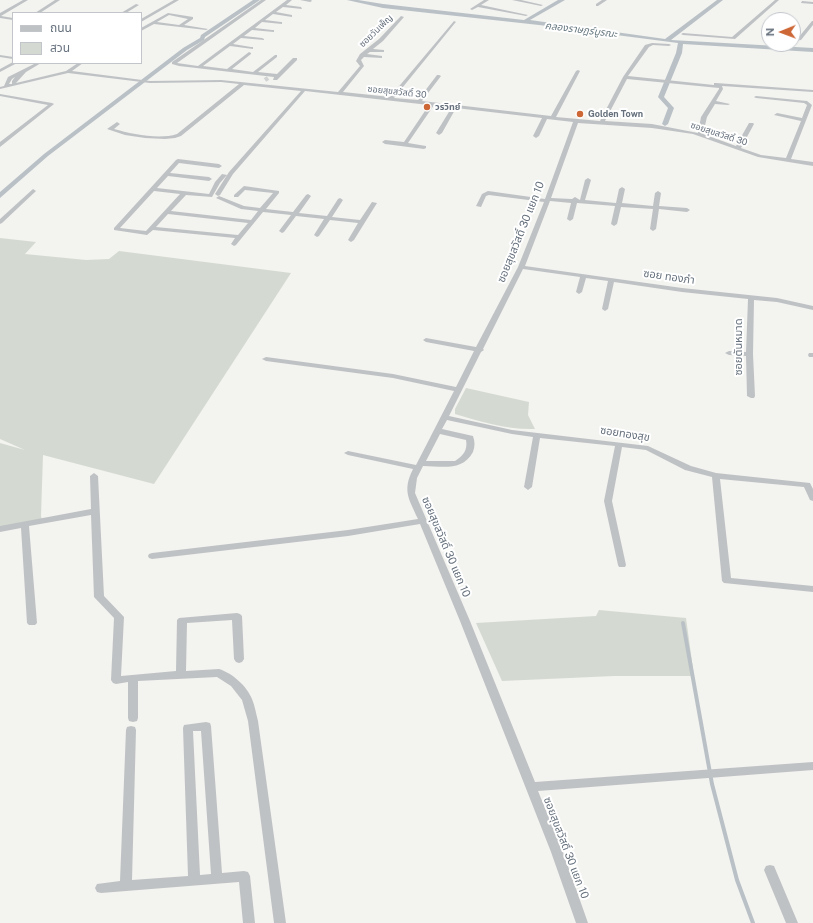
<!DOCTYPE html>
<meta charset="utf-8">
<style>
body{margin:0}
#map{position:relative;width:813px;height:923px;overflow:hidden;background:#f3f3f0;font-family:"Public Sans","Noto Sans Thai",sans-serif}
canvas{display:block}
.legend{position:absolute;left:12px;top:12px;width:130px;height:52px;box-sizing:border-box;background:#fff;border:1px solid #c2c6cb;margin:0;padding:5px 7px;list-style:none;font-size:12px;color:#66717d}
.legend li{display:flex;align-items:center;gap:8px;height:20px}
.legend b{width:20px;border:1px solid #c2c6cb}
.north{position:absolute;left:761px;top:12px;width:40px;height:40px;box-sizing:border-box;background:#fff;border:1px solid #c2c6cb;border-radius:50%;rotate:269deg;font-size:11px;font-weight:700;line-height:16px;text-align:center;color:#66717d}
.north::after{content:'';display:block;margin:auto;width:14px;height:18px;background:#cd6736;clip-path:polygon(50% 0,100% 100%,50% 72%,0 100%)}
</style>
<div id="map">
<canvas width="813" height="923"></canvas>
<ul class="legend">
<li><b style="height:5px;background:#bfc2c4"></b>ถนน</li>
<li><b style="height:11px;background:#d4dad1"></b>สวน</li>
</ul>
<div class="north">N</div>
</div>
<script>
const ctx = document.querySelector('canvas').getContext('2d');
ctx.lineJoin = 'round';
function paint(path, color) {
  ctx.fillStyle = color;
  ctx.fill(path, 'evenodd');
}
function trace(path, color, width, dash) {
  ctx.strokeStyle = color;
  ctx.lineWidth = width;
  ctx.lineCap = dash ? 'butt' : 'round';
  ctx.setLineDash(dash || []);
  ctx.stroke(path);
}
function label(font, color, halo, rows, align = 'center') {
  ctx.font = font + ' "Public Sans","Noto Sans Thai",sans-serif';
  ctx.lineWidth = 4;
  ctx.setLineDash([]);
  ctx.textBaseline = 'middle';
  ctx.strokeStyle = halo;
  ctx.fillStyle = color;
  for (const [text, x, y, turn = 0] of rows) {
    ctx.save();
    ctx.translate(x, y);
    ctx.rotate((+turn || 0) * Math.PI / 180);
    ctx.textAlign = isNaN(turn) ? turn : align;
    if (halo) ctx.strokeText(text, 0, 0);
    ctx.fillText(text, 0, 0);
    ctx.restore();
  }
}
const green = new Path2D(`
 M0,238L36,242L25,254L86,260L109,259L119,251L291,273L154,484L43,455L41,516L42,520L0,527V443L25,450L0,439Z
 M466,388L529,402L528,415L535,429C508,430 481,422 455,414V409Z
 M599,610L686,618L694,676H614L502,681L476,623L596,616Z`);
const stream = new Path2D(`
 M683,623L712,784L737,880L753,923`);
const canal = new Path2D(`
 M253,0H260L205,37L204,40L187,50L48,156L0,198V192L44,154L183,48L200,38L201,35Z
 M347,0H358L383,4L524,20L558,0H565L530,20L665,39L717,0H723L671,40L813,48V52L683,44L682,53L664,97L674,108L668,124L665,126L662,124L668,108L658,97L676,53L678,43L539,25L383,8Z`);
const streetTunnel = new Path2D(`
 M265,80L268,78`);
const street = new Path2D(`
 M23,0H28L1,16L13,18V20L0,18V13Z
 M55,0H60L40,13H35Z
 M174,0H179L141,22V19Z
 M261,0H266L177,63L198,66L287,0H292L286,5L301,7L302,9L283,7L276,12L292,15V17L273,14L265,20L281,22H282V24L262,22L255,28L272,30H274V32L252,30L244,36L262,38L264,39V40L241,38L233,44L251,47H253V49L230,46L203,66L227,69L249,52L251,53V54L232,69L253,72L275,55H277V57L258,72L277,74L293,58H297V60L277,80H273L274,77L179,66L172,64V62Z
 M300,0H311L312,1L310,2Z
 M484,0H489L481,5L528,15L526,16L478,7L472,10L470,9Z
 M512,0H521L543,5L541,6Z
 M602,0H607L598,6H596V4Z
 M775,0H779L735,39L683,35L681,34L683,33L732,37Z
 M802,1L813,2V4L801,3Z
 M136,4L139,5L126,13H121Z
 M168,13L193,17V19L184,25L208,29L206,30L154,24L141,31V28ZM169,15L188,19L179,25L157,22Z
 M401,16L404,17L383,41L373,49L384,50V52H370L367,54L382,56V58L364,57L361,60L364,66L343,92L390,97L454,21L456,22L455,23L394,98L418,100L437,75H439L441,76L422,101L551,116L576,71L578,70L580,71L556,117L600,121L623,77L645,45L652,43L669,44L671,45L669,46L653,45L649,47L628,76L714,85V83H716L813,90V92L722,86L723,89L716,101L730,104L728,105L715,104L707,117L703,134L736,146L749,123H753L754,124L741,148L761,155L786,158L801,121L774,115L777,113L802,118L807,105L804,103L756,98L754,97L756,96L807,101L812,105L791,159L813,162V166L758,157L693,134L652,128L578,123L551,198L572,199L575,197L580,200L585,180L588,178L591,180L585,200L616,203L619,189L622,187L625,189L622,203L653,206L655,193L658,191L661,193L659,206L687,208L690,210L687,212L659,209L656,229L653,231L650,229L653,209L621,207L617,224L614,226L611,224L615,206L577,203L573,219L570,221L567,219L571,203L550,201L525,266L682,288L777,298L813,306V310L777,302L754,300L753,354L755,396L754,398H751L747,396L746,356L729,355L725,353L729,351L746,352L748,299L682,292L614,282L608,309L605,311L602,309L608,281L586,278L582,292L579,294L576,292L580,277L523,269L483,349L484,350L481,352L449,416L512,430L648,446L691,466L716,473L810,483L813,489V501L810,500L804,487L720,479L731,578L813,586V592L724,583L722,581L712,477L685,470L646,450L622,447L612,501L626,565L625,567H619L618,565L604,501L615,446L540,438L532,487L528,490L524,487L533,437L512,434L447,420L442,429L473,436C475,442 475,446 473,452C462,472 442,466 423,466L417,478L415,493L470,621L535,782L813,762V770L538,791L563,852L588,923H576L551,852L460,621L420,524L348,536L152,559L149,558L148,556L149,554L152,553L348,530L418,519C409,499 402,491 413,469L348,455L344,453L348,451L416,465L454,391L393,378L266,361L262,359L266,357L393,374L456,387L474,351L426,342L423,340L426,338L476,347L518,267L544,202L489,195L486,196L481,207L476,206L482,194L488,191L545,199L573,122L547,119L539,136L536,138L533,136L542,118L456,108L442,133L439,135L436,133L452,107L434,105L408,143L426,146V148L424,149L385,144L382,142L385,140L404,142L429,105L305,91L233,174L220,195L218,196L215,194L229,172L301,91L244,85L181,136L175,138L165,139L145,138L125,135L107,129L117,122L120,124L114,129C132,134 159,140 177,134L239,84L221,82L150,83L68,73L0,89V87L4,86L8,77L36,63H41L26,72L16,83L66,71L78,63H83L72,71L150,81L221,80L338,92L360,66L356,61L360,54L379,39ZM15,77L12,81V84H9L12,79ZM627,79L719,88V89L701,117L698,133L652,124L605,121ZM440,434L466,440C468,450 463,456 455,461H426Z
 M812,21H813V25L801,40L793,41V39L798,38Z
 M0,55L13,57V59L0,57Z
 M13,62L17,63L0,72V69Z
 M0,94L52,103L54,104L0,147V142L48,105L0,96Z
 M178,159L219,164L222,166L219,168L179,163L170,173L209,177L212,179L209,181L168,176L157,188L209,194L215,182L222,174L227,175L220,183L212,197L186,195L171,211L251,220L258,211L241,209L216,198L219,196L244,206L260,208L273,193L245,190L238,197H234V195L244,186L279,191V193L266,209L293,212L306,195L308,194L311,196L299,213L327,216L338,199L340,198L343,200L332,217L360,220L372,202L377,203L354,240L351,242L348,240L358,223L330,220L319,236L317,237L314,235L324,219L296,216L284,232L282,233L279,231L291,215L263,212L236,245L234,246L231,244L235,238L153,230L147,235L114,230V228L176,160ZM154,191L180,194L146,231L120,228ZM168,214L248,223L238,235L156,227Z
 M33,189L36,191L35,192L2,223L0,224V219Z
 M809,353H813V357H809L808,355Z
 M94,473L98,476L104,596L124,617L121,676L176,671L177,620L179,618L237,613L240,614L242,616L244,659L242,662L239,663L236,662L234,659L232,620L187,623L186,671L219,669C232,673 247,686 252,699C255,706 256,714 258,721L286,923H274L248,721L242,700L231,686L217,677L138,681V718L137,721L133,722L129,721L128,718V682L116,684L113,683L111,680L114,618L94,597L91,515L29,526L37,623L35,625H29L27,623L21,528L0,532V526L91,509L90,476Z
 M206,722L210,723L211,726L222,873L244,871L248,872L250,876L255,923H243L239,882L101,893L97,892L95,888L97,884L120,881L126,730L127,727L131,726L135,727L136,730L132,880L188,876L183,728L184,725ZM193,731H201L211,874L200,875Z
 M770,865L774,866L798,923H786L764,870L766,866Z`);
const markers = [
 [427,107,4,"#cd6736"],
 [580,114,4,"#cd6736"]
];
const farStreetnames = [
 ["ซอยวันเพ็ญ",376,31,-44],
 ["ซอยสุขสวัสดิ์ 30",397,92,6],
 ["ซอยสุขสวัสดิ์ 30",719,134,18]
];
const farPoinames = [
 ["วรวิทย์",435,107],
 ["Golden Town",588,114]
];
const farWaternames = [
 ["คลองราษฎร์บูรณะ",581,30,7]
];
const streetNames = [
 ["ซอยสุขสวัสดิ์ 30 แยก 10",521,232,-68],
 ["ซอย ทองภํา",669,277,8],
 ["ซอยตันหมาด",739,347,-90],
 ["ซอยทองสุข",625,434,9],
 ["ซอยสุขสวัสดิ์ 30 แยก 10",446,547,67],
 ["ซอยสุขสวัสดิ์ 30 แยก 10",566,848,69]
];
paint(green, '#d4dad1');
trace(stream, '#b9c1c6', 4);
paint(canal, '#b9c1c6');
trace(streetTunnel, '#d0d2d3', 4.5, [4.5, 2.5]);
paint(street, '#bfc2c4');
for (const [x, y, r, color] of markers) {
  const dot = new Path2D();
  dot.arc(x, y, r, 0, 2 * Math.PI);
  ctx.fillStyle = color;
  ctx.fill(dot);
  trace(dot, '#fff', 1.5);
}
label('9px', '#66717d', '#fff', farStreetnames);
label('bold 9px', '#66717d', '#fff', farPoinames, 'left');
label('italic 10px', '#677881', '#fff', farWaternames);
label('11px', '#66717d', '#fff', streetNames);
</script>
